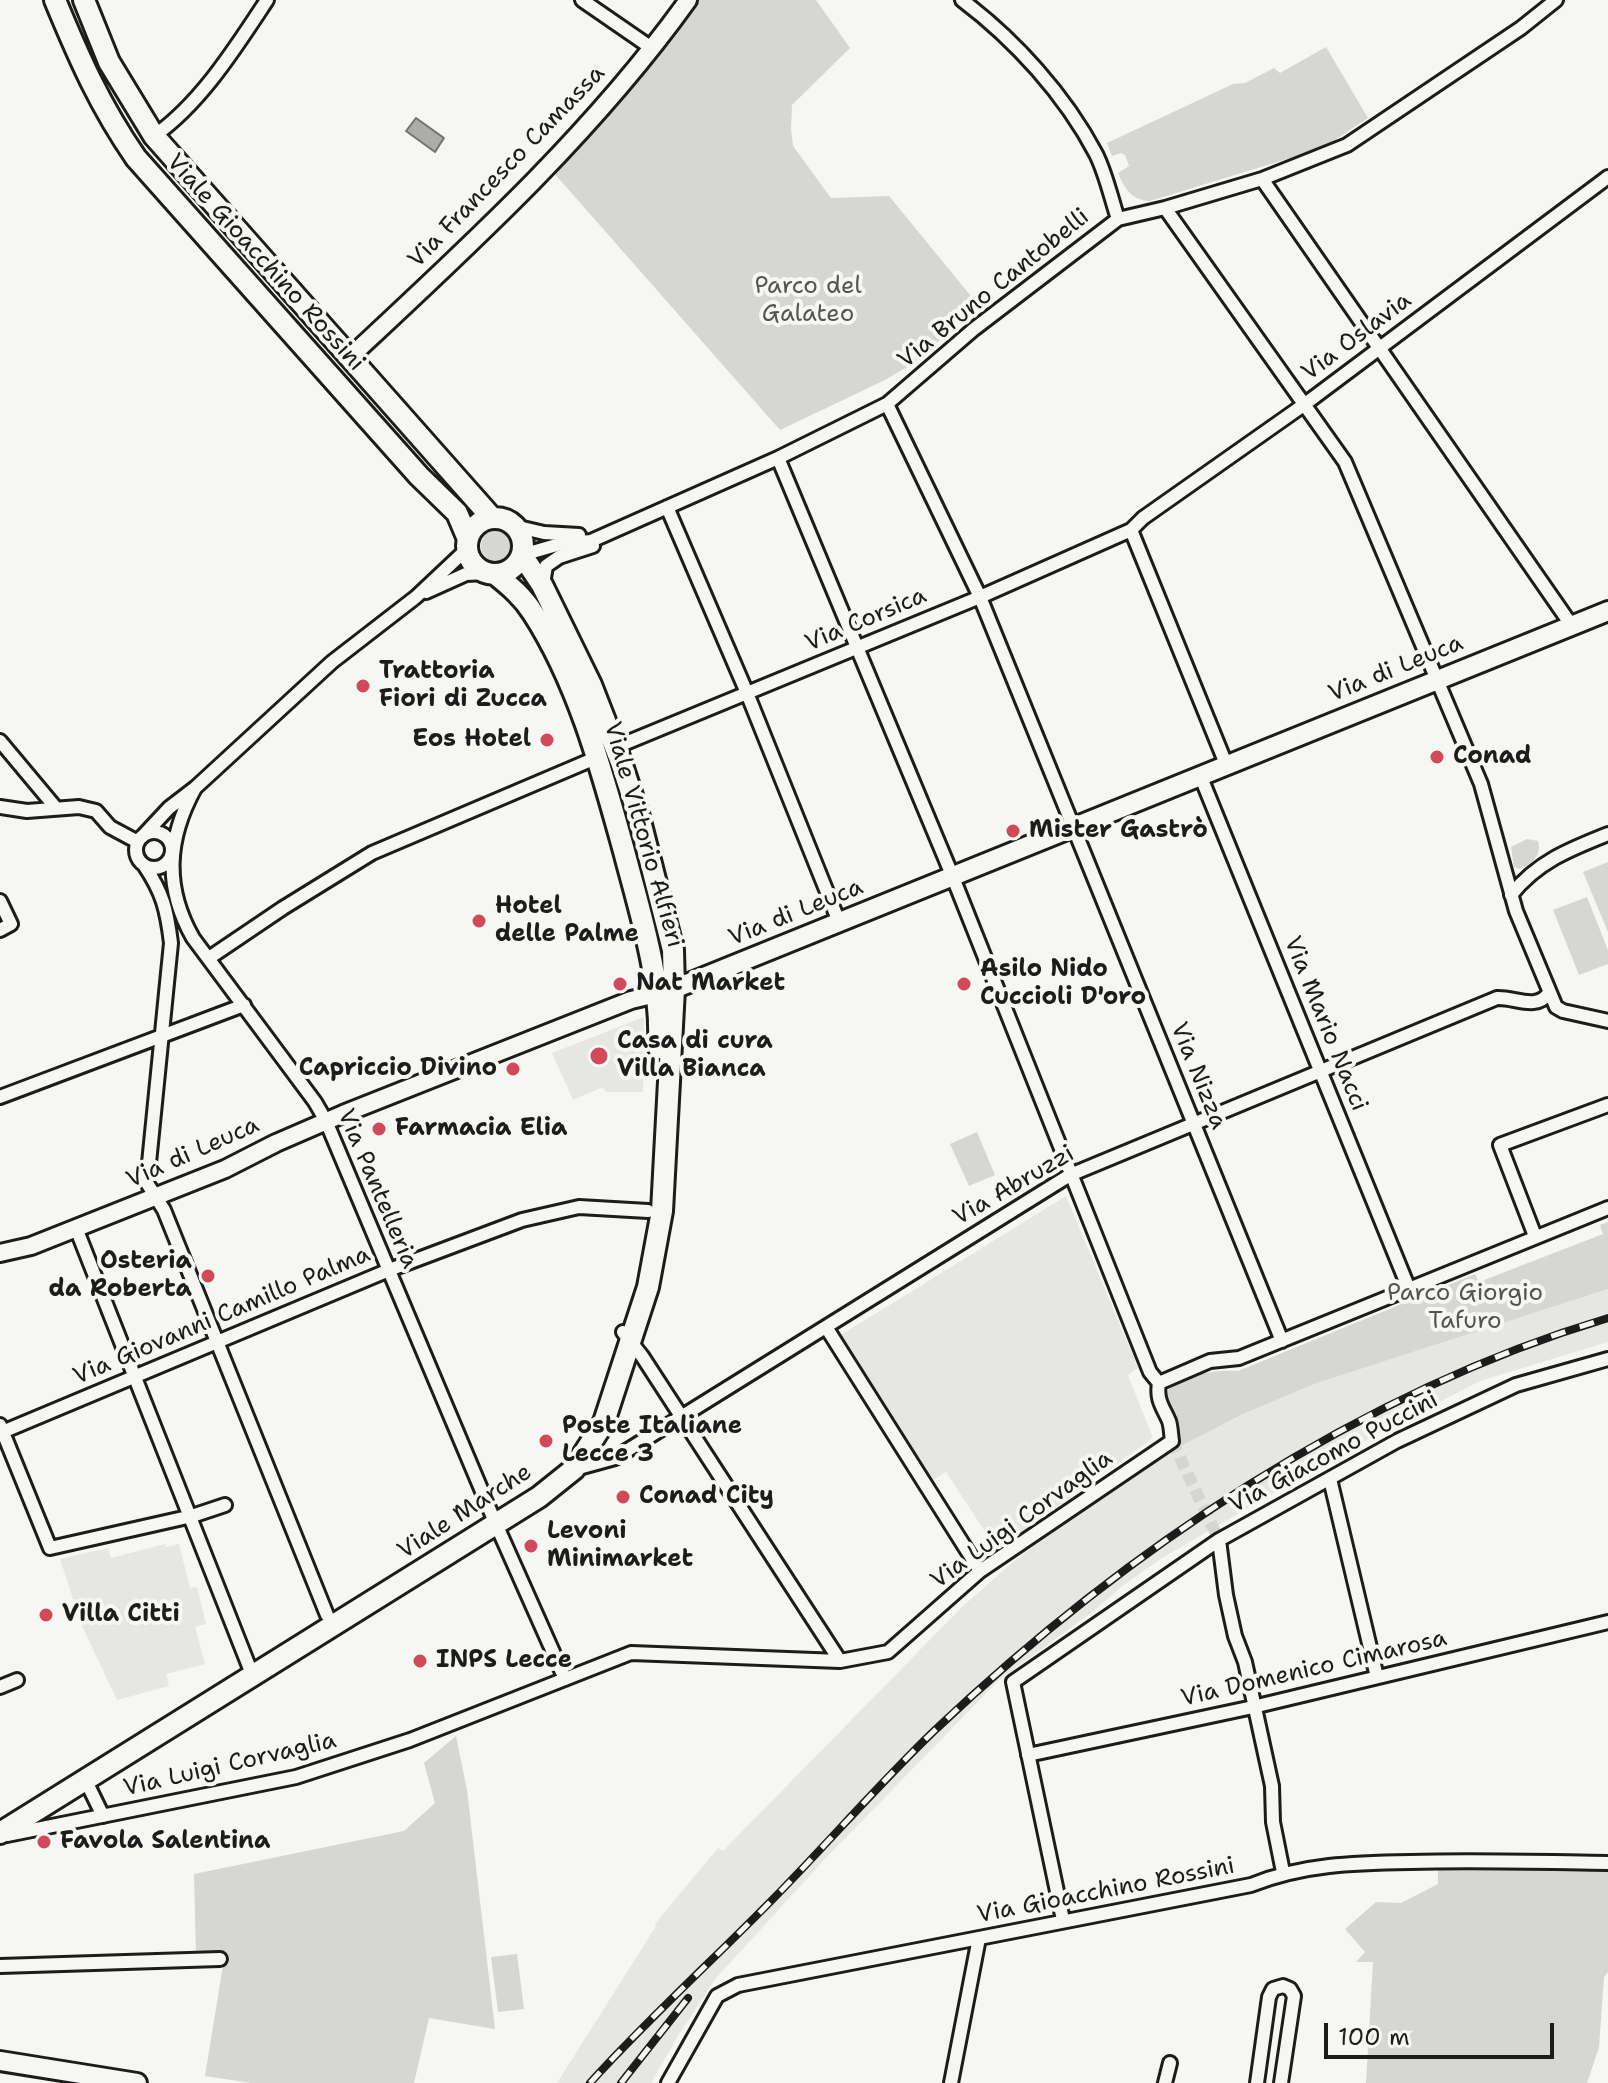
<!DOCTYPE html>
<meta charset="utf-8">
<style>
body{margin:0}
#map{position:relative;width:1608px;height:2083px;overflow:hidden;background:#f6f6f2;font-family:"Shantell Sans",sans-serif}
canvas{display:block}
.scale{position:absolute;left:1324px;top:2023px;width:230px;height:36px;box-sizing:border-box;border:4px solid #1c1c1c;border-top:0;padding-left:10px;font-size:24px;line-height:28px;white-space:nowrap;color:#1c1c1c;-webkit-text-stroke:6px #f6f6f2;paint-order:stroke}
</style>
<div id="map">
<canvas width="1608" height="2083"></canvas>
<div class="scale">100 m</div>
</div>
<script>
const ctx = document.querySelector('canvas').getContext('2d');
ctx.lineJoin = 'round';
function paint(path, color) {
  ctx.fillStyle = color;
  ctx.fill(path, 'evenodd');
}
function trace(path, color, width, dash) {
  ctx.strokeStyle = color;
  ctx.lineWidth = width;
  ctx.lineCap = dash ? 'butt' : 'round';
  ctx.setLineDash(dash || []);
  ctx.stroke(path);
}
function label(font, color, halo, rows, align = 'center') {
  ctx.font = font + ' "Shantell Sans",sans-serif';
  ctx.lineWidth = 8;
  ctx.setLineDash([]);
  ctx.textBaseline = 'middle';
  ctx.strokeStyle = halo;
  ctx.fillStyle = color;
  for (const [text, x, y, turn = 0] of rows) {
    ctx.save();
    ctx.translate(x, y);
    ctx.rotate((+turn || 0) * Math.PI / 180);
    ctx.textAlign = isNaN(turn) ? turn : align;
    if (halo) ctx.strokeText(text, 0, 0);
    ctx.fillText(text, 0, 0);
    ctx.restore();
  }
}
const built = new Path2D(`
 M644,1017L643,1092H606L603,1087L573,1100L552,1053Z
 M1066,1196L1138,1368L1128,1375L1153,1438L997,1550L946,1472L929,1482L841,1335Z
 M1608,1289V1342L1480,1381L1355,1446L1162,1558L1121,1587L1094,1611L1000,1679L825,1859L716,1978L678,2036L651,2083H557L656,1926L655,1924L718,1848L723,1851L962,1607L1014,1561L1080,1512L1181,1446L1241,1415L1314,1384Z
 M165,1544L166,1547L179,1544L190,1588L197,1587L206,1624L195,1627L205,1664L166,1674L169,1686L117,1700L82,1626L60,1559L108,1548L111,1558Z`);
const green = new Path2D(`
 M695,0H816L850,48L792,105L791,128L793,146L831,198L889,196L979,306L914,363L883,381L780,430L553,172Z
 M1326,47L1368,118L1323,148L1150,201C1132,200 1125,190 1118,173L1129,166L1125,155L1121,153L1112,156L1107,143L1233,84L1245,83L1274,68L1280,73Z
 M481 546a16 16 0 1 1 32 0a16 16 0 1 1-32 0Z
 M1527,839L1538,841C1542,854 1532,866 1519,869L1514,867L1511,847Z
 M1608,862V932L1583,872Z
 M1587,897L1608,950V964L1579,975L1553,910Z
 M977,1132L995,1175L969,1186L950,1144Z
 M1608,1222V1289L1314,1384L1241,1415L1181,1446L1176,1434L1177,1415L1168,1409L1164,1398C1171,1375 1217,1369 1238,1371L1475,1274L1479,1282L1603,1234L1600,1225Z
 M456,1736L467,1790L495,2029L429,2018L414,2083H251L205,2076L225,1953H196L194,1874L404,1831L435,1803L424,1763Z
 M1438,1867L1608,1871V1972L1604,1977L1599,2047L1587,2083H1366L1373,1962H1356L1365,1952L1345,1929L1376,1902L1401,1903L1438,1884Z
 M517,1954L524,2009L498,2012L491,1957Z`);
const water = new Path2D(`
 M416,118L444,138L435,152L406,131Z`);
const minorTunnel = new Path2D(`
 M1172,1441L1219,1540`);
const minor = new Path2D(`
 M582,0L653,49
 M962,0C1015,40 1065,95 1096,154C1106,174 1111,198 1118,219
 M154,136C201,103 236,47 267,0
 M1262,179L1572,626
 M1165,208L1345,462L1481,784L1516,911L1556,1007L1563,1011L1608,1021
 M887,404L980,597L1282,1341
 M778,458L952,875L1150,1372L1159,1383
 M667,507L747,693L839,922
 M514,526L544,533L579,535
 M1131,530L1226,764
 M522,555L560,544L591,541L778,458L887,404L974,329L1118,219L1165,208L1262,179L1347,145L1521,28L1556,0
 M543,584L546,566L559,557L593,546
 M426,592L466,574L487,573
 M0,741L56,808
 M616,747L980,597L1131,530L1143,518L1305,404L1608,177
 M1200,775L1409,1289
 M195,788C167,839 164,887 193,938L315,1102L326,1121L492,1515L565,1679
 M0,807L27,811L79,807L96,811L110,827L138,842
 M136 850a18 18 0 1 1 36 0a18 18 0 1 1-36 0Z
 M142,837L169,808L195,788L332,662L416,597L467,549
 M144,865C163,893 167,910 171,943L147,1183L164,1210L327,1615
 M1511,895C1537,862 1570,849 1608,834
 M0,901L11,924L0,930
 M209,958L283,908L372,853L598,757
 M0,1097L244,1005
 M76,1228L252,1674
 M1535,1236L1500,1145L1608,1105
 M826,1327L980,1571
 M623,1332L642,1356L840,1661
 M1159,1383L1210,1361L1239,1358L1608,1208
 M0,1425L50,1548L192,1516L225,1505
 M0,1433L389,1270L522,1220L579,1207L648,1211
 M575,1469L615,1458L1070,1175L1497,998C1515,997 1536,1011 1549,993
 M1330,1479L1377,1677
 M1219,1540L1226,1595L1235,1636L1245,1662L1272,1786L1273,1822L1283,1872
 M0,1687L17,1680
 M1028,1755L1253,1707L1608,1622
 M85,1779L103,1816
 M7,1835L296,1777L410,1740L631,1653L840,1661L888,1652L980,1571L1172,1441C1171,1435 1171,1427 1169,1421C1163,1407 1156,1400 1159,1383
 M1063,1920L1013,1682L1219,1540L1397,1441L1516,1385L1608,1359
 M0,1966L220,1959
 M668,2083L717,1996L738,1985L1251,1885C1303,1864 1354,1863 1410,1862C1476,1860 1542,1862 1608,1863
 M951,2083L979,1938
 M1165,2083L1170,2063
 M1257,2083L1269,1997L1273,1989L1283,1986L1290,1989L1294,1996L1281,2083`);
const tertiary = new Path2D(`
 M349,358C469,246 592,134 688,0
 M0,1253L31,1246L225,1169L276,1143L343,1114L631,1000L665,992`);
const secondary = new Path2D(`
 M674,989L1608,611
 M0,2061L137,2083`);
const primary = new Path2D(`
 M55,0C79,58 100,106 136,158L419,476L457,513L468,539
 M84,0L109,62L154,136L492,518
 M467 546a28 28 0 1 1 56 0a28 28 0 1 1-56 0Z
 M495,574C510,586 523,597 533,613C579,684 602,772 624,851C641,916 662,980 659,1048
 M0,1833L539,1497L574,1469L604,1422L648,1287L662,1211L674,989L673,950L639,817L621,762L591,685L542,585L522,555`);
const rail = new Path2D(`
 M590,2083C648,2019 712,1961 773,1899C827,1844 878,1785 934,1731C1123,1552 1357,1393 1608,1318
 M621,2083L688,1998`);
const markers = [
 [363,686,8,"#d1495b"],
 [547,740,8,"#d1495b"],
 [1437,757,8,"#d1495b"],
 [1013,831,8,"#d1495b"],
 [479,921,8,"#d1495b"],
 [620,984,8,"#d1495b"],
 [964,984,8,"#d1495b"],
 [599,1056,10,"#d1495b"],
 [513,1069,8,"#d1495b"],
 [379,1129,8,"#d1495b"],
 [208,1276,8,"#d1495b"],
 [546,1441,8,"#d1495b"],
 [623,1497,8,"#d1495b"],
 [531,1546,8,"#d1495b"],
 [46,1615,8,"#d1495b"],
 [420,1661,8,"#d1495b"],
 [44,1842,8,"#d1495b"]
];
const streetNames = [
 ["Via Francesco Camassa",507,167,-46],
 ["Viale Gioacchino Rossini",265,263,48],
 ["Via Bruno Cantobelli",994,289,-39],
 ["Via Oslavia",1357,337,-37],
 ["Via Corsica",866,620,-23],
 ["Via di Leuca",1396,669,-22],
 ["Viale Vittorio Alfieri",643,835,74],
 ["Via di Leuca",796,913,-22],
 ["Via Mario Nacci",1325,1024,68],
 ["Via Nizza",1198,1076,68],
 ["Via di Leuca",193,1153,-24],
 ["Via Abruzzi",1014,1186,-30],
 ["Via Pantelleria",377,1189,67],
 ["Via Giovanni Camillo Palma",222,1316,-23],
 ["Via Giacomo Puccini",1334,1453,-28],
 ["Viale Marche",465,1512,-33],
 ["Via Luigi Corvaglia",1022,1520,-36],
 ["Via Domenico Cimarosa",1314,1669,-13],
 ["Via Luigi Corvaglia",230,1765,-13],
 ["Via Gioacchino Rossini",1106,1891,-11]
];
const parkNames = [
 ["Parco del",808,287],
 ["Galateo",808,315],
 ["Parco Giorgio",1465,1294],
 ["Tafuro",1465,1322]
];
const poiNames = [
 ["Trattoria",379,672],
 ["Fiori di Zucca",379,700],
 ["Eos Hotel",531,740,"right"],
 ["Conad",1453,757],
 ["Mister Gastrò",1029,831],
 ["Hotel",495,907],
 ["delle Palme",495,935],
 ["Asilo Nido",980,970],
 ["Cuccioli D'oro",980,998],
 ["Nat Market",636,984],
 ["Casa di cura",617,1042],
 ["Villa Bianca",617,1070],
 ["Capriccio Divino",497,1069,"right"],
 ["Farmacia Elia",395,1129],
 ["Osteria",192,1262,"right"],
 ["da Roberta",192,1290,"right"],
 ["Poste Italiane",562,1427],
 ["Lecce 3",562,1455],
 ["Conad City",639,1497],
 ["Levoni",547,1532],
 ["Minimarket",547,1560],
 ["Villa Citti",62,1615],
 ["INPS Lecce",436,1661],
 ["Favola Salentina",60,1842]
];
paint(built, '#e6e6e2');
paint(green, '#d6d6d2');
paint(water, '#acaca9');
trace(water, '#727271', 2);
trace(minorTunnel, '#d5d5d2', 12, [12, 6]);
trace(minor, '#1c1c1c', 18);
trace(tertiary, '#1c1c1c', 22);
trace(secondary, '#1c1c1c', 24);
trace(primary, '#1c1c1c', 26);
trace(minor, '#f6f6f2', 12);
trace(tertiary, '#f6f6f2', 16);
trace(secondary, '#f6f6f2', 18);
trace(primary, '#f6f6f2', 20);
trace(rail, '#1c1c1c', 8);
trace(rail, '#f6f6f2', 5, [15]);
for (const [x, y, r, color] of markers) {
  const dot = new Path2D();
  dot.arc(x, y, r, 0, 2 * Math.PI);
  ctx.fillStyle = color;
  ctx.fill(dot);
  trace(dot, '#f6f6f2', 3);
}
label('24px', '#1c1c1c', '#f6f6f2', streetNames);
label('24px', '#545453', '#f6f6f2', parkNames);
label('bold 24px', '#1c1c1c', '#f6f6f2', poiNames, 'left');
</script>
